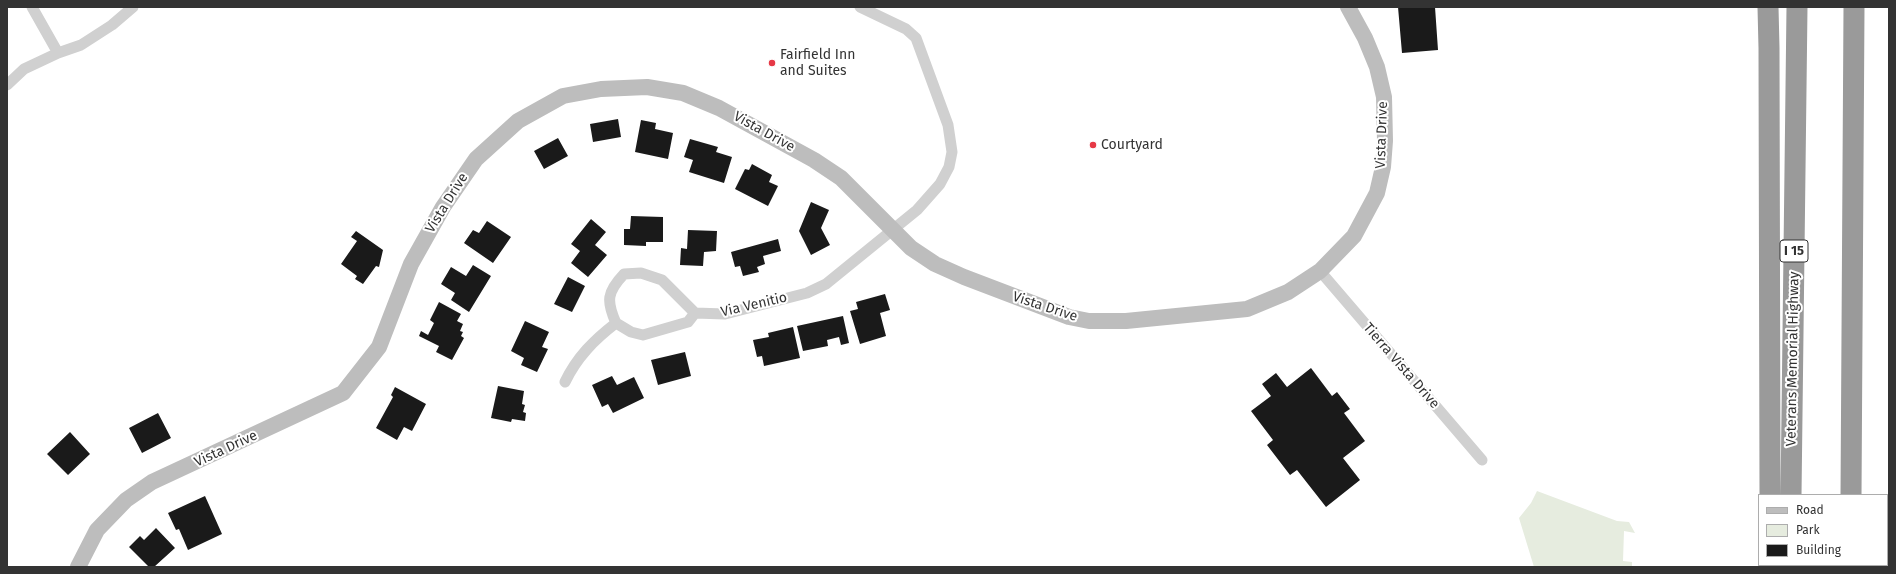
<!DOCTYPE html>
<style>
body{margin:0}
#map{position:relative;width:1896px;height:574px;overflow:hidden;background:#fff;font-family:"Fira Sans",sans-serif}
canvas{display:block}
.frame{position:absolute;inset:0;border:8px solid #333;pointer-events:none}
.legend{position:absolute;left:1758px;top:494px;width:130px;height:72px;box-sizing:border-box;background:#fff;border:1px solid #adadad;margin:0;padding:5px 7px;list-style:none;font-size:12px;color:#333}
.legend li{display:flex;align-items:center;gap:8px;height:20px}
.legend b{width:20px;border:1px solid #adadad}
</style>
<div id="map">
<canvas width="1896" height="574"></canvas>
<div class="frame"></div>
<ul class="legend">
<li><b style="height:5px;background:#bdbdbd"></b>Road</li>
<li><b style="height:11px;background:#e6ecdf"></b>Park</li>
<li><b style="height:11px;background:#1a1a1a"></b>Building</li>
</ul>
</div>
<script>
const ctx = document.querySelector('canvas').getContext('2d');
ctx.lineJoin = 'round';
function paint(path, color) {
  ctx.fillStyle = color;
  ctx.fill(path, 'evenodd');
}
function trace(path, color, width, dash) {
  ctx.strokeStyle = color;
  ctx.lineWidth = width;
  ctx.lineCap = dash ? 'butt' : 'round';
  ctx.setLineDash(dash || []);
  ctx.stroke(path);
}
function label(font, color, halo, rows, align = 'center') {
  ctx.font = font + ' "Fira Sans",sans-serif';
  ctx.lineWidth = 4;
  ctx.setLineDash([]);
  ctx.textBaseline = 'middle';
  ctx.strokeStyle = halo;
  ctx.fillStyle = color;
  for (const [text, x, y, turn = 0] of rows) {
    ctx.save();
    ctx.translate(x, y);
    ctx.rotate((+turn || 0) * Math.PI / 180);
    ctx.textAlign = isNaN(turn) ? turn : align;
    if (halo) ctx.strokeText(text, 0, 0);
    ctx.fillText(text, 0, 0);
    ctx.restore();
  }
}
const green = new Path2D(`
 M1537,491L1617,521L1629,522L1635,533L1624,531L1623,561L1632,562V567H1534L1519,518L1531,503Z`);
const building = new Path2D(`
 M1398,7H1435L1438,50L1402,53Z
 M618,119L621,137L593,142L590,124Z
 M641,120L656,123L655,129L673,133L668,159L635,152Z
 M558,138L568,156L544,169L534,151Z
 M690,139L718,147L716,152L732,157L724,183L689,172L693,160L684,157Z
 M752,164L772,175L769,182L778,186L768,206L735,189L745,169L749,170Z
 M811,202L829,210L821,228L830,245L811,255L799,231Z
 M631,216L663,217V242H646V246L624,245V229H630Z
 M591,219L606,232L595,245L607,255L588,277L571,263L580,251L571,244Z
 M487,221L511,237L493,263L464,243L473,230L479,233Z
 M688,230L717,231L716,251L704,252L703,266L680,265L681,248L687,249Z
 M356,231L383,250L379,267L376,266L363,284L355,279L357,276L341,264L357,241L351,237Z
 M778,239L781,251L763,256L765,264L757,267L759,272L743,276L740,266L735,267L731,252Z
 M473,265L491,276L469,312L451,300L455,293L441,284L451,267L466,276Z
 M568,277L585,286L572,312L554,304Z
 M885,294L890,310L880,313L886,336L860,344L850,311L858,309L856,302Z
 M439,302L461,314L457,321L463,324L460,331L463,332L461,336L464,338L452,360L436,352L439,346L419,336L421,331L428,335L434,323L430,320Z
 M843,316L849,343L841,345L839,337L827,340L828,346L803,351L797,326Z
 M525,321L549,332L542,347L548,349L537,372L521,365L524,358L511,351Z
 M793,327L800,358L764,366L762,356L757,357L753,340L769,337L768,333Z
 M685,352L691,376L658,385L651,360Z
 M1311,368L1332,396L1337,392L1350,409L1344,413L1365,441L1343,458L1360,480L1326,507L1297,470L1290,475L1267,445L1273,440L1251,411L1271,396L1262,384L1276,373L1287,387Z
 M612,376L617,385L634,377L644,398L613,413L608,404L602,407L592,385Z
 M498,386L524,391L522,404L525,405L523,412L526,413L525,421L512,419L511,422L491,418Z
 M395,387L426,404L412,431L404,427L397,440L376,428L393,397L391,395Z
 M158,413L171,438L142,453L129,428Z
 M70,432L90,454L68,475L47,454Z
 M205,496L222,534L188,550L179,529L176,530L168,513Z
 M156,528L175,548L154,567H149L129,547L140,536L144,540Z`);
const street = new Path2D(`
 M32,7L58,53
 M7,85L24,69L58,53L81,45L112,25L133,7
 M1320,271L1482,460
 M616,323L631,332L643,335L688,322L695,313
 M565,382C577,357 594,340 616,323C606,301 607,292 624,274L641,273L662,280L695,313L725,314L807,293L826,284L917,210L940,184L949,167L952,152L948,125L916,38L906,29L860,7`);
const secondary = new Path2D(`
 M78,567L97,530L126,500L152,482L343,393L379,347L411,264L443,207L476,159L518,121L563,96L601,89L647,87L683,93L719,108L814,160L841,178L911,248L935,264L964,277L1069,317L1089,321H1126L1247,309L1288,292L1320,271L1354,236L1377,193L1383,167L1385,141L1384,97L1377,67L1365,38L1348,7`);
const highway = new Path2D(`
 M1768,7L1769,48L1770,495
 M1791,495L1797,7
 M1851,495L1854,7
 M1887,552L1889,527
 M1770,567V565
 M1791,567V565
 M1851,567V565`);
const markers = [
 [772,63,4,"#e63946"],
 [1093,145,4,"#e63946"]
];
const shields = [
 [1794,251,28]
];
const shieldNames = [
 ["I 15",1794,251]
];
const poiNames = [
 ["Fairfield Inn",780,55],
 ["and Suites",780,71],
 ["Courtyard",1101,145]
];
const streetNames = [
 ["Vista Drive",764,132,29],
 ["Vista Drive",1382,135,-88],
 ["Vista Drive",447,203,-58],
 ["Via Venitio",754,305,-13],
 ["Vista Drive",1045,307,18],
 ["Veterans Memorial Highway",1793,359,-89],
 ["Tierra Vista Drive",1401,366,49],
 ["Vista Drive",226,449,-25]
];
paint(green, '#e6ecdf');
paint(building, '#1a1a1a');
trace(street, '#d0d0d0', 11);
trace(secondary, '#bdbdbd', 16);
trace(highway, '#9a9a9a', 21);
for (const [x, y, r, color] of markers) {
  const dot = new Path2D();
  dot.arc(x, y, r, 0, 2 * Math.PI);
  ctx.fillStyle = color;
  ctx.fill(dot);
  trace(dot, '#fff', 1.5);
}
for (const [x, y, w] of shields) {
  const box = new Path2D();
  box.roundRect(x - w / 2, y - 11, w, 22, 3);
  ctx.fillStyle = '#fff';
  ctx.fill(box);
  trace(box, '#333', 1);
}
label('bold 13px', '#333', null, shieldNames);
label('14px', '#333', '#fff', poiNames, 'left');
label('14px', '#333', '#fff', streetNames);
</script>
